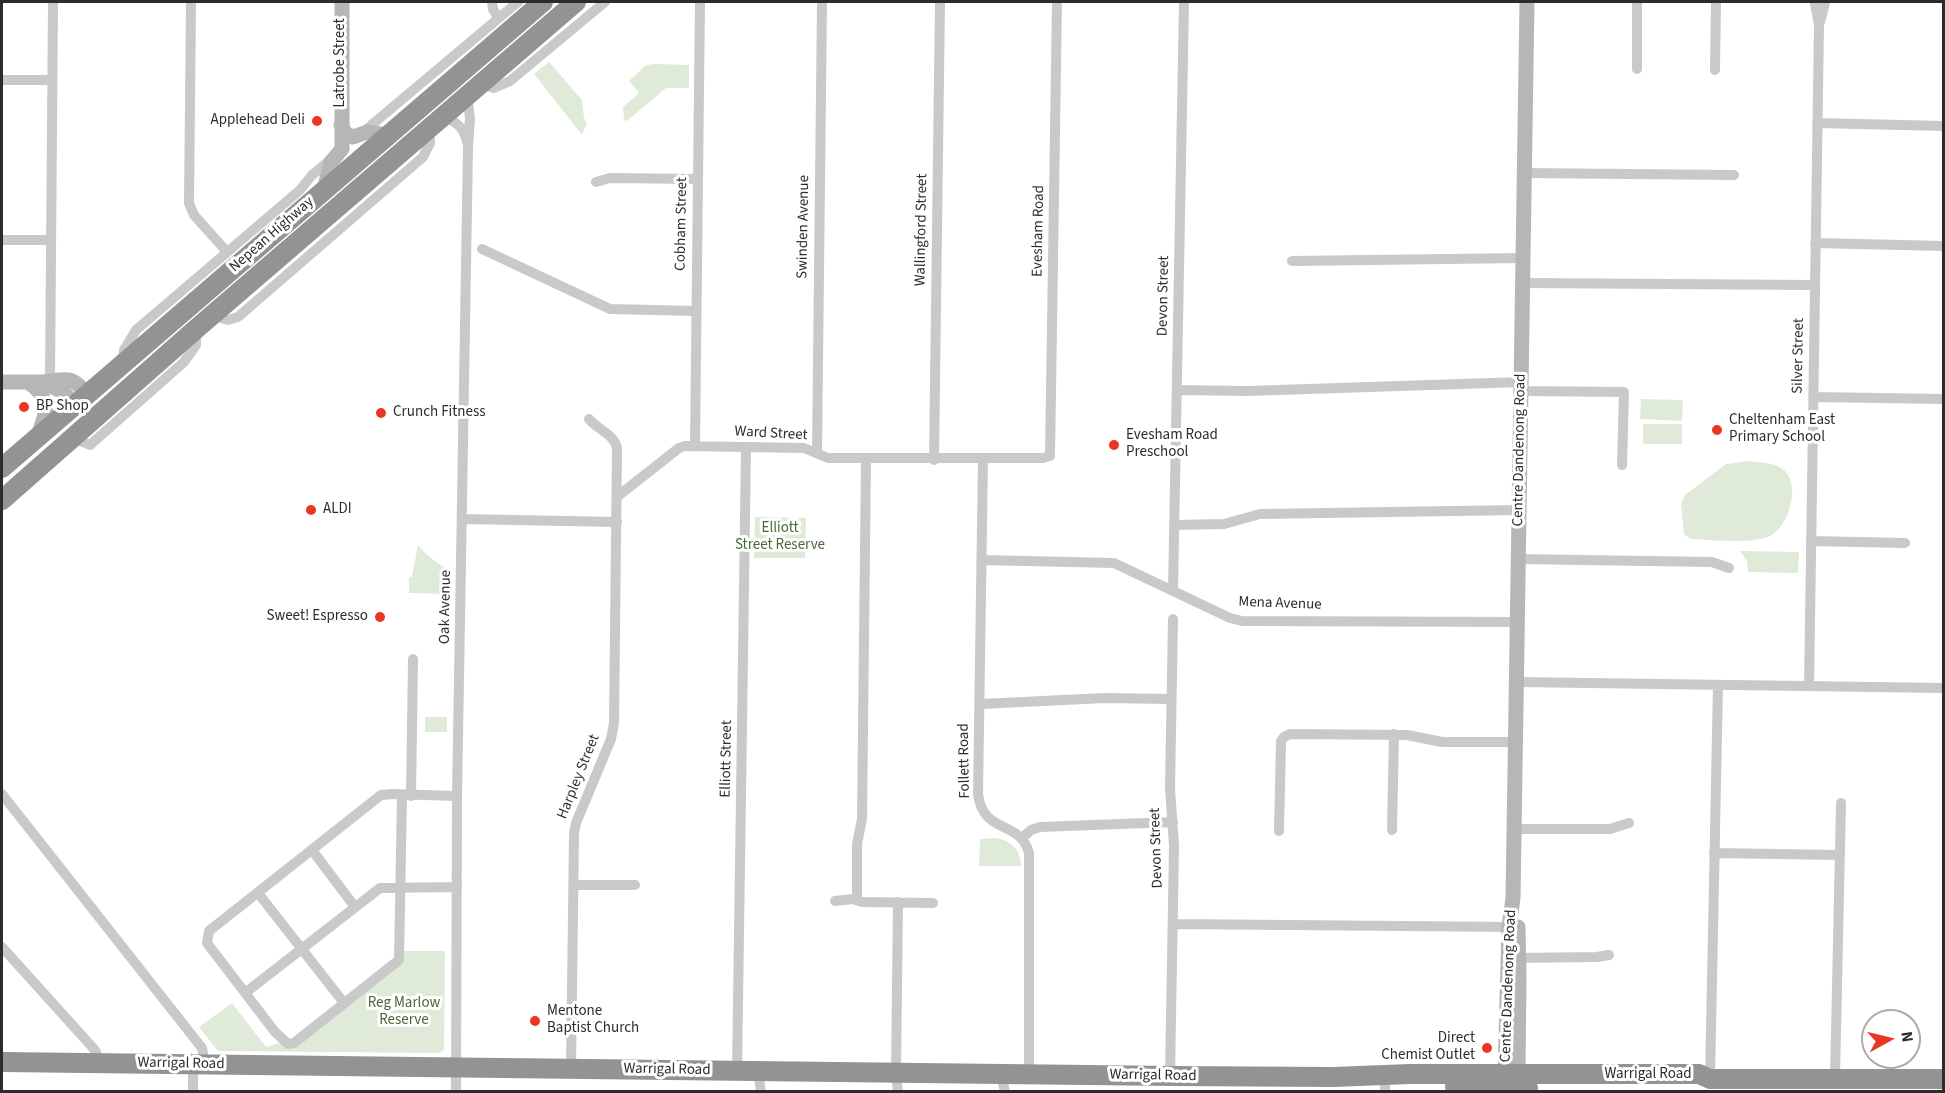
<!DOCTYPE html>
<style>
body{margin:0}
#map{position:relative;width:1945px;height:1093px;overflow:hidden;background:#fff;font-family:"Source Sans 3",sans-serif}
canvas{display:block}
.frame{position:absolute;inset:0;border:3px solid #2c2c2c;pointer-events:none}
.north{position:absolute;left:1861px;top:1009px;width:60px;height:60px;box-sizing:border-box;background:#fff;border:2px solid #ababab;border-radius:50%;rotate:82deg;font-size:16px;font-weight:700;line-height:24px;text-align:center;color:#2c2c2c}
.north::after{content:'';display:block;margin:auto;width:21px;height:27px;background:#eb3626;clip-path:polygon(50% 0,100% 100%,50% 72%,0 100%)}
</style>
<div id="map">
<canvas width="1945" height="1093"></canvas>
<div class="frame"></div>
<div class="north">N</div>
</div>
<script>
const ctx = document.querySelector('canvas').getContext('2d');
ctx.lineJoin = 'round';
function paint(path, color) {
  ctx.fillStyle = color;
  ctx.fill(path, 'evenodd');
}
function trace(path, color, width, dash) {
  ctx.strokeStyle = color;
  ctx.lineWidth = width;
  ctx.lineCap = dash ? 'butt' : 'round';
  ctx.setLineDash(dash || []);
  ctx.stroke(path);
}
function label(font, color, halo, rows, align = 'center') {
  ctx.font = font + ' "Source Sans 3",sans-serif';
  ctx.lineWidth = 6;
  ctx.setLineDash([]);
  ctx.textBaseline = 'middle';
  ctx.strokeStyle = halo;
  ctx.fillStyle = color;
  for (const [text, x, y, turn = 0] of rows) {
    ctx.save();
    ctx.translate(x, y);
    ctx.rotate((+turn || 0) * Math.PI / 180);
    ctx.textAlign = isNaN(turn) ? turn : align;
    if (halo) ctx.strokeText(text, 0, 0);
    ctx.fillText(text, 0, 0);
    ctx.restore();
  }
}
const green = new Path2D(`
 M549,62L582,100L584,118L587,123L582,135L534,74Z
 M655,64L689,65V88H666L627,121L624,120L623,107L639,93L629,81L646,65Z
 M1641,399L1683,400L1682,421L1640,419Z
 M1643,424H1682V444H1643Z
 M1750,461C1761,463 1776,462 1785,471C1801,487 1788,527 1770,536C1755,544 1710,540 1691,539L1684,534L1681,504L1685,495L1726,464Z
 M755,517L806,518L805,558H754Z
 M418,545C425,554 437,564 448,569L449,594L409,593V577H412Z
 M1740,551L1799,552L1798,573L1748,572L1747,561Z
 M425,717H447V732H425Z
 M995,838C1011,840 1021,850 1021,866H979L980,839Z
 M404,951H445L444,1050L439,1053L218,1051L199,1027L232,1003L266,1047L279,1043L285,1046L403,960Z`);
const street = new Path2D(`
 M191,2L189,203L194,215L227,252
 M492,2L493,9L498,18
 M1820,22L1825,3
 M1637,69V2
 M1715,70L1716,2
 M2,80H52
 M480,84L494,88L510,81L605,2
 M443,116C456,122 464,127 467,142
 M1817,123L1944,126
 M362,133L518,2
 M1524,173L1734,175
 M596,182L610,178L698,179
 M2,240H51
 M1815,243L1944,246
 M482,249L610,309L696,311
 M1292,261L1523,258
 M1523,283L1815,285
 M212,315L228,320L238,317L423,157L430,143L429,128
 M123,364L124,350L136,330L300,190L312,175L333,158
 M50,380L53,2
 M1177,390L1247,391L1522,382
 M1521,391L1624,392L1622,465
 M1813,397L1944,399
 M73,438L90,445L184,362L196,345V329
 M695,446L700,2
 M817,453L822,2
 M983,458L978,794C983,835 1020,819 1029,853V1075
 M934,460L940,2
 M618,496L679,448L685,446L804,448L828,458H1043L1050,456L1057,2
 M463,519L617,522
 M1174,525L1224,524L1260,514L1519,510
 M1811,541L1905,543
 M1518,559L1712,562L1729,568
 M982,560L1114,563L1230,618L1242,621L1517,622
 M1173,590L1184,2
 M1517,682L1944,688
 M1809,686L1819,26L1815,3
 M980,704L1105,698L1171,699
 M2,794L202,1048L205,1065H209
 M402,796L399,960L294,1043L288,1044L275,1032L207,943L209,931L381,795L392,794L457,796
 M411,796L413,659
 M1514,829H1610L1629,823
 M1392,830L1394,734
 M1279,831L1281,741L1284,737L1290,734L1407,735L1442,742H1516
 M1022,838L1031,830L1040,827L1173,822
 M312,850L355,907
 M1714,853L1840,855
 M573,885H635
 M258,893L344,1003
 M857,900V844L862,819L866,459
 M835,901L853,899L862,902L933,903
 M898,902L896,1073L898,1092
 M1173,924L1515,927
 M2,947L94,1049L96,1052L97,1064
 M1514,958L1597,957L1609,955
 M245,993L380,888L457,887
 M571,1069L574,834L576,823L611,739L614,723L617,448C614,434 598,430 589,419
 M737,1072L746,447
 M758,1072L761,1092
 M1001,1074L1005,1092
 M1170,1076L1174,846L1170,788L1173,619
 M1835,1078L1841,803
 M1710,1079L1718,685
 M193,1092V1065
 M456,1092L457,796L468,148L470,118L467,95
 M1385,1092V1074`);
const secondary = new Path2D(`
 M341,125L346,134L353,137L367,132L387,135
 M324,190L331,162L342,149V2
 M2,382C15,382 28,382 41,382C65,381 69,372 88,395
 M28,382C53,400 47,412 37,438
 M44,382L64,393L76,405
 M1505,1074L1509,927L1513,898L1527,2
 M1518,1074L1519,976L1518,927`);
const highway = new Path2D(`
 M2,468L543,2
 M2,500L196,329L576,2
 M2,1062L1170,1076L1333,1077L1410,1074H1699L1710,1079H1944
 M1455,1087L1528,1088`);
const markers = [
 [317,121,6,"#eb3626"],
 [24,407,6,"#eb3626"],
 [381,413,6,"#eb3626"],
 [1717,430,6,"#eb3626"],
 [1114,445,6,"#eb3626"],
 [311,510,6,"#eb3626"],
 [380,617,6,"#eb3626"],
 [535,1021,6,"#eb3626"],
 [1487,1048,6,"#eb3626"]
];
const streetNames = [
 ["Latrobe Street",341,63,-90],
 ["Cobham Street",682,224,-89],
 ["Swinden Avenue",804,227,-89],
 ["Wallingford Street",922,230,-89],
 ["Evesham Road",1039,231,-89],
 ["Nepean Highway",272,235,-41],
 ["Devon Street",1164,296,-89],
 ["Silver Street",1799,356,-89],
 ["Ward Street",771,434,3],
 ["Centre Dandenong Road",1520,450,-89],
 ["Mena Avenue",1280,604,2],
 ["Oak Avenue",446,607,-89],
 ["Elliott Street",727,759,-89],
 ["Follett Road",965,761,-91],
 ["Harpley Street",579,777,-68],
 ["Devon Street",1157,848,-92],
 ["Centre Dandenong Road",1509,986,-88],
 ["Warrigal Road",181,1064,1],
 ["Warrigal Road",667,1070,1],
 ["Warrigal Road",1648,1075],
 ["Warrigal Road",1153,1076,1]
];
const poiNames = [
 ["Applehead Deli",305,121,"right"],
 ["BP Shop",36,407],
 ["Crunch Fitness",393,413],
 ["Cheltenham East",1729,421],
 ["Primary School",1729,438],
 ["Evesham Road",1126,436],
 ["Preschool",1126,453],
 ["ALDI",323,510],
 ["Sweet! Espresso",368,617,"right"],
 ["Mentone",547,1012],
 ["Baptist Church",547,1029],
 ["Direct",1475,1039,"right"],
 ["Chemist Outlet",1475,1056,"right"]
];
const parkNames = [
 ["Elliott",780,529],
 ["Street Reserve",780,546],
 ["Reg Marlow",404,1004],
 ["Reserve",404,1021]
];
paint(green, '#dfebd8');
trace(street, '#c9c9c9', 10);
trace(secondary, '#b6b6b6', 15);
trace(highway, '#939393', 20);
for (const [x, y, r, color] of markers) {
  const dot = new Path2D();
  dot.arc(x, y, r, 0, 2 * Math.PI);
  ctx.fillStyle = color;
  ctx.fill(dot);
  trace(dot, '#fff', 2);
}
label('15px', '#2c2c2c', '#fff', streetNames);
label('15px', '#2c2c2c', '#fff', poiNames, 'left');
label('15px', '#476938', '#fff', parkNames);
</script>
